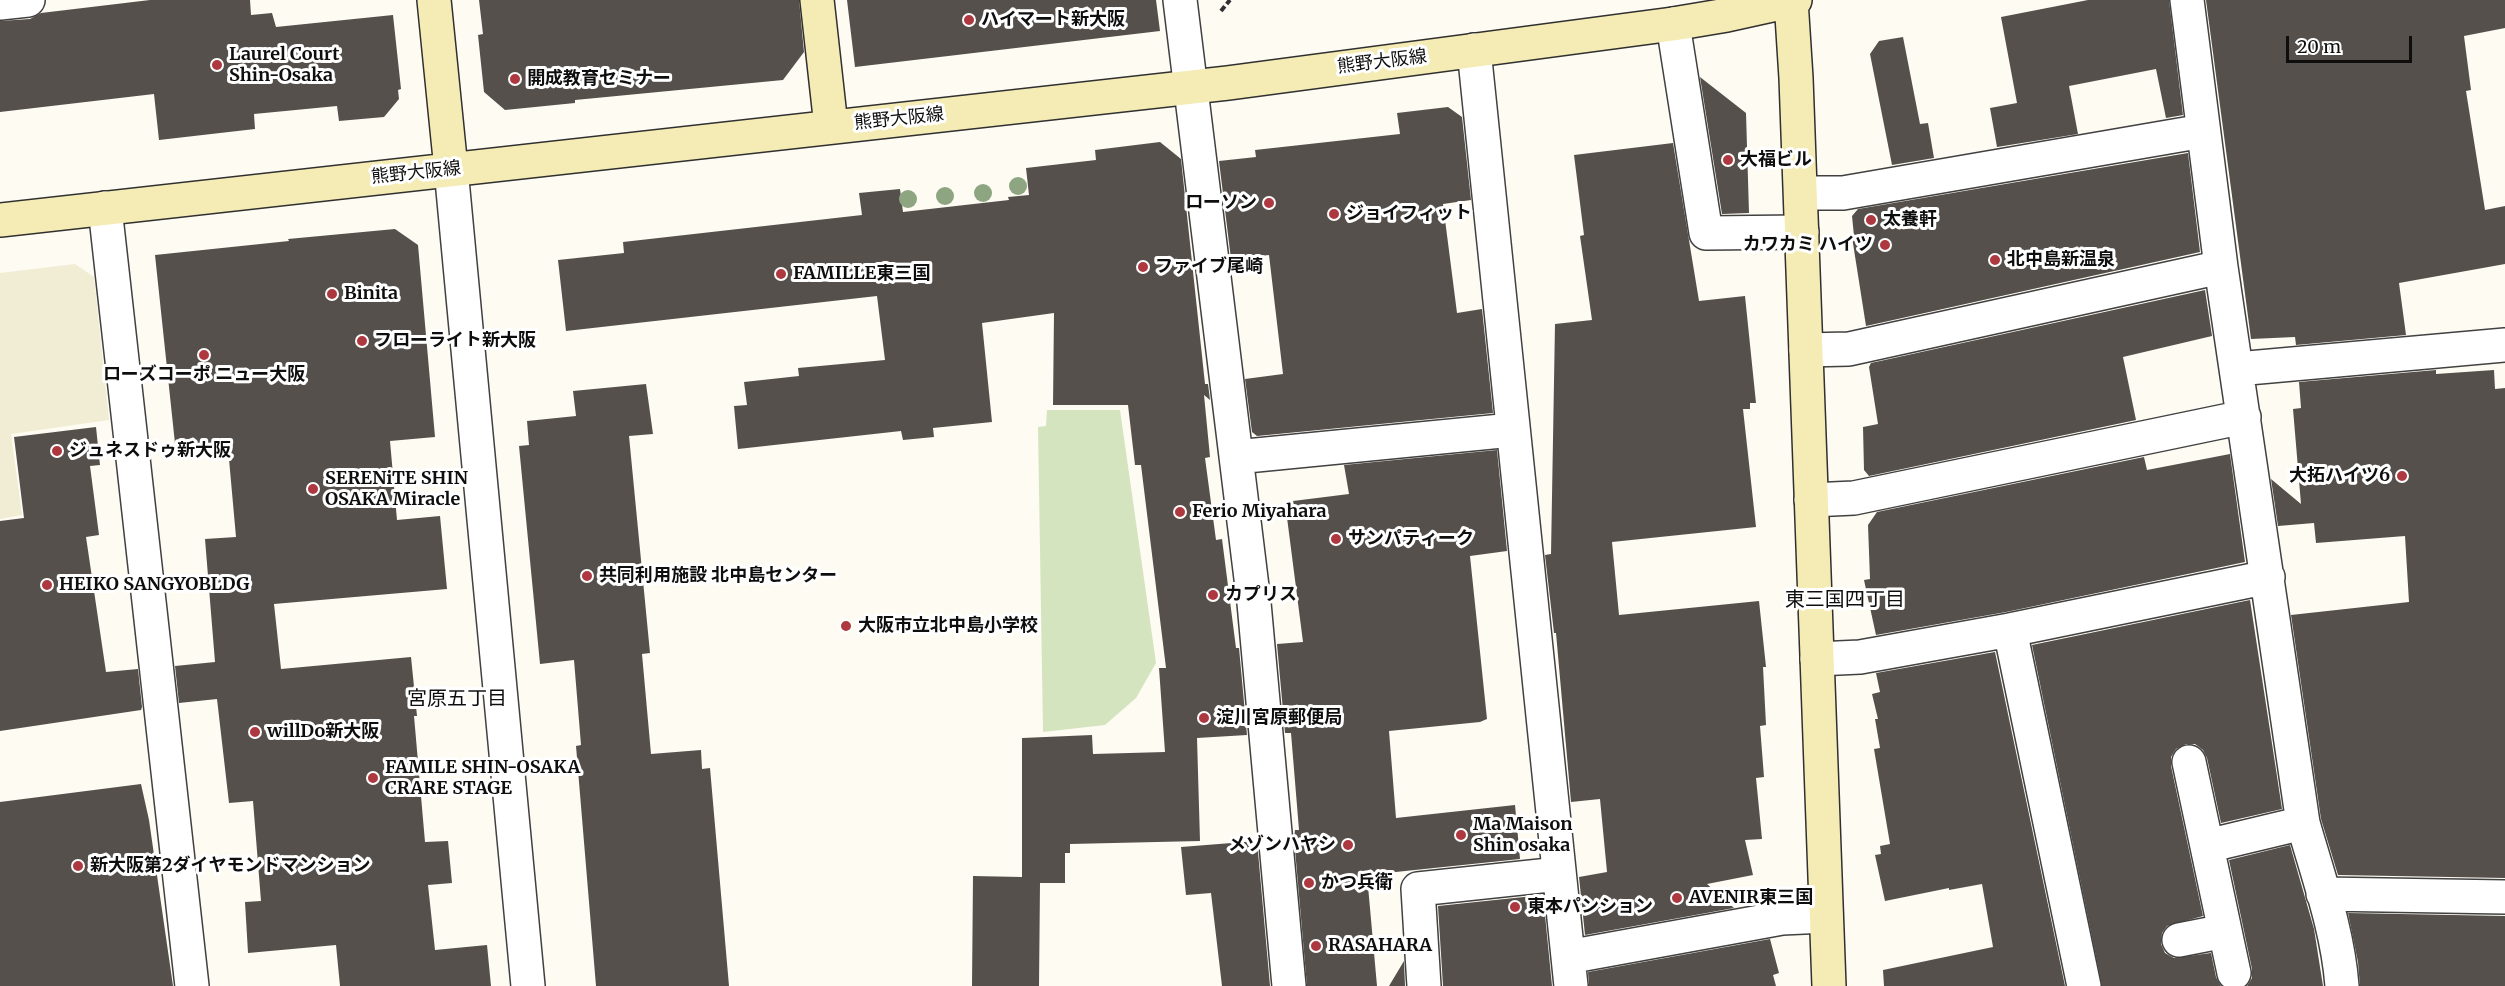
<!DOCTYPE html>
<meta charset="utf-8">
<style>
body{margin:0}
#map{position:relative;width:2505px;height:986px;overflow:hidden;background:#fdfbf2;font-family:Merriweather,serif}
canvas{display:block}
.scale{position:absolute;left:2286px;top:36px;width:126px;height:27px;box-sizing:border-box;border:3px solid #0e0e0e;border-top:0;padding-left:8px;font-size:18px;line-height:21px;white-space:nowrap;color:#0e0e0e;-webkit-text-stroke:4px #fff;paint-order:stroke}
</style>
<div id="map">
<canvas width="2505" height="986"></canvas>
<div class="scale">20 m</div>
</div>
<script>
const ctx = document.querySelector('canvas').getContext('2d');
ctx.lineJoin = 'round';
function paint(path, color) {
  ctx.fillStyle = color;
  ctx.fill(path, 'evenodd');
}
function trace(path, color, width, dash) {
  ctx.strokeStyle = color;
  ctx.lineWidth = width;
  ctx.lineCap = dash ? 'butt' : 'round';
  ctx.setLineDash(dash || []);
  ctx.stroke(path);
}
function label(font, color, halo, rows, align = 'center') {
  ctx.font = font + ' Merriweather,"Noto Sans JP",serif';
  ctx.lineWidth = 6;
  ctx.setLineDash([]);
  ctx.textBaseline = 'middle';
  ctx.strokeStyle = halo;
  ctx.fillStyle = color;
  for (const [text, x, y, turn = 0] of rows) {
    ctx.save();
    ctx.translate(x, y);
    ctx.rotate((+turn || 0) * Math.PI / 180);
    ctx.textAlign = isNaN(turn) ? turn : align;
    if (halo) ctx.strokeText(text, 0, 0);
    ctx.fillText(text, 0, 0);
    ctx.restore();
  }
}
const farmland = new Path2D(`
 M75,264L94,277L109,420L11,434L22,515L0,519V273Z`);
const green = new Path2D(`
 M1047,410H1120L1156,663L1136,698L1105,725L1043,732L1038,427L1046,426Z`);
const building = new Path2D(`
 M150,0H250L251,15L272,13L276,27L393,15L401,89L398,90L399,99L384,117L339,121L337,106L254,114L255,129L159,140L154,94L0,112V21L30,19L41,13Z
 M479,0H799L804,52L783,80L575,100V103L505,110L484,92L478,35L483,34Z
 M847,0H1156L1160,31L855,67Z
 M2088,0H2169L2183,115L2166,118L2156,69L2069,86L2078,134L1997,147L1990,108L2017,103L2001,17Z
 M2206,0H2505V28L2464,36L2471,90L2466,91L2485,210L2505,206V264L2399,283L2406,335L2296,345L2295,337L2251,339Z
 M1903,37L1920,124L1928,123L1934,158L1892,165L1870,54L1879,41Z
 M1700,77L1746,113L1749,213L1722,214Z
 M1448,107L1462,117L1471,200L1443,204L1457,313L1482,309L1493,413L1257,436L1252,432L1245,379L1283,374L1269,255L1231,259L1219,161L1256,157L1255,150L1400,134L1397,113Z
 M1160,142L1181,159L1205,384H1208L1210,400L1204,395L1210,457L1205,458L1216,540L1222,539L1236,648H1239L1247,735L1197,738L1200,841L1070,844V853H1065V883H1040L1039,986H972L973,876L1022,877V738L1092,735L1093,754L1165,752L1159,668H1166L1141,465H1135L1128,405H1053L1054,313L982,323L992,422L933,428L934,437L903,440L901,431L738,449L734,406L747,405L744,382L799,376L798,368L885,360L877,296L566,331L558,260L624,253L623,242L862,215L859,193L900,189L903,212L1009,200L1008,197L1029,195L1026,168L1096,160L1095,150Z
 M1673,143L1699,301L1745,296L1756,403H1750V409H1743L1756,527L1612,542L1619,615L1759,601L1766,667H1763L1766,725L1760,726L1764,777L1756,778L1762,839L1745,840L1753,875L1707,884L1734,908L1585,935L1579,877L1607,872L1600,799L1571,802L1556,633H1554L1545,555L1551,554L1555,324L1592,320L1580,236L1584,235L1574,155Z
 M2188,153L2200,252L1866,326L1852,237L1854,236L1852,216L1858,209Z
 M395,229L418,245L435,437L390,441L397,520L440,516L447,589L274,604L281,669L411,657L417,716H414L425,842L448,841L452,883L428,885L435,950L487,945L491,986H340L336,945L248,953L245,902L261,901L253,801L229,803L217,699L179,703L175,666L215,662L205,539L236,537L228,448L176,453L155,255L289,241L288,239Z
 M2205,290L2212,336L2123,357L2136,420L1869,476L1864,470L1863,427L1878,424L1869,367L1871,363Z
 M2436,370V374L2494,370L2495,389L2505,388V878L2338,875L2321,819L2291,615L2409,602L2405,536L2316,543L2314,523L2278,526L2271,479L2301,504L2293,409L2301,408L2299,382Z
 M646,384L653,434L629,436L650,653L642,654L651,754L701,750L702,769L710,768L729,986H596L576,746L581,745L574,660L540,664L519,446L529,445L527,421L576,416L573,391Z
 M96,427L100,465L90,466L99,535L86,537L106,672L138,669L142,707L141,710L0,731V521L24,518L14,437Z
 M1497,450L1507,551L1470,556L1487,719L1480,722L1389,731L1396,818L1515,805L1520,859L1367,875L1377,986H1307L1294,838L1295,830H1299L1291,733H1285L1277,644L1303,642L1285,502L1349,494L1344,465Z
 M2230,454L2245,562L2006,612L1876,635L1864,580L1870,579L1868,525L1877,512L2144,457L2147,470Z
 M2250,600L2282,809L2221,823L2207,758L2203,750L2195,744H2186L2176,749L2171,757V766L2203,916L2167,926L2162,933L2161,944L2165,953L2174,958L2211,953L2216,977L2221,986H2102L2032,645Z
 M1995,652L2065,986H1884L1883,970L1993,947L1982,884L1949,890V888L1885,901L1875,855L1881,854L1880,846L1890,844L1874,749L1880,748L1875,719H1878L1872,694L1880,692L1876,673Z
 M141,784L149,820L173,986H0V802Z
 M1257,841L1270,986H1222L1211,893L1186,895L1181,847Z
 M2290,845L2314,929L2323,986H2247L2252,978V969L2229,860Z
 M1543,895L1552,986H1443L1438,906Z
 M2348,913L2505,916V986H2360L2358,962Z
 M1770,939L1779,973L1773,975L1776,986H1589L1588,972Z
 M1404,961L1405,986H1389Z`);
const path = new Path2D(`
 M1221,11L1230,0`);
const street = new Path2D(`
 M1180,0L1254,603L1289,986
 M2187,0L2221,267L2303,823C2318,876 2338,931 2342,986
 M0,3L28,0
 M1673,24L1706,233L1802,232
 M1474,50L1571,986
 M451,169L528,986
 M1801,193H1843L2203,131
 M105,208L192,986
 M1806,350L1849,349L2221,267
 M2237,369L2505,345
 M1236,457L1512,430
 M1811,500L1854,498L2244,417
 M2010,630L2084,986
 M1817,659L1860,657L2010,630L2268,577
 M2189,762L2234,973
 M2207,846L2303,823
 M2323,894L2505,897
 M2179,940L2225,931
 M1568,957L1782,918L1826,916
 M1424,986L1418,889L1559,874`);
const secondary = new Path2D(`
 M434,0L451,169
 M817,0L831,126
 M1791,0L1796,78L1829,986
 M0,220L1228,83L1673,24L1727,15L1795,0`);
const trees = [
 [1018,186],
 [983,193],
 [945,196],
 [908,199]
];
const markers = [
 [969,20,6,"#ad3840"],
 [217,65,6,"#ad3840"],
 [515,79,6,"#ad3840"],
 [1728,160,6,"#ad3840"],
 [1269,203,6,"#ad3840"],
 [1334,214,6,"#ad3840"],
 [1871,220,6,"#ad3840"],
 [1885,245,6,"#ad3840"],
 [1995,260,6,"#ad3840"],
 [1143,267,6,"#ad3840"],
 [781,274,6,"#ad3840"],
 [332,294,6,"#ad3840"],
 [362,341,6,"#ad3840"],
 [204,355,6,"#ad3840"],
 [57,451,6,"#ad3840"],
 [2402,476,6,"#ad3840"],
 [313,489,6,"#ad3840"],
 [1180,512,6,"#ad3840"],
 [1336,539,6,"#ad3840"],
 [587,576,6,"#ad3840"],
 [47,585,6,"#ad3840"],
 [1213,595,6,"#ad3840"],
 [846,626,6,"#ad3840"],
 [1204,718,6,"#ad3840"],
 [255,732,6,"#ad3840"],
 [373,778,6,"#ad3840"],
 [1461,835,6,"#ad3840"],
 [1348,845,6,"#ad3840"],
 [78,866,6,"#ad3840"],
 [1309,883,6,"#ad3840"],
 [1677,898,6,"#ad3840"],
 [1515,907,6,"#ad3840"],
 [1316,946,6,"#ad3840"]
];
const poiNames = [
 ["ハイマート新大阪",981,20],
 ["Laurel Court",229,55],
 ["Shin-Osaka",229,76],
 ["開成教育セミナー",527,79],
 ["大福ビル",1740,160],
 ["ローソン",1257,203,"right"],
 ["ジョイフィット",1346,214],
 ["太養軒",1883,220],
 ["カワカミ ハイツ",1873,245,"right"],
 ["北中島新温泉",2007,260],
 ["ファイブ尾崎",1155,267],
 ["FAMILLE東三国",793,274],
 ["Binita",344,294],
 ["フローライト新大阪",374,341],
 ["ローズコーポ ニュー大阪",204,375,"center"],
 ["ジュネスドゥ新大阪",69,451],
 ["大拓ハイツ6",2390,476,"right"],
 ["SERENiTE SHIN",325,479],
 ["OSAKA Miracle",325,500],
 ["Ferio Miyahara",1192,512],
 ["サンパティーク",1348,539],
 ["共同利用施設 北中島センター",599,576],
 ["HEIKO SANGYOBLDG",59,585],
 ["カプリス",1225,595],
 ["大阪市立北中島小学校",858,626],
 ["淀川宮原郵便局",1216,718],
 ["willDo新大阪",267,732],
 ["FAMILE SHIN-OSAKA",385,768],
 ["CRARE STAGE",385,789],
 ["Ma Maison",1473,825],
 ["Shin osaka",1473,846],
 ["メゾンハヤシ",1336,845,"right"],
 ["新大阪第2ダイヤモンドマンション",90,866],
 ["かつ兵衛",1321,883],
 ["AVENIR東三国",1689,898],
 ["東本パンション",1527,907],
 ["RASAHARA",1328,946]
];
const streetNames = [
 ["熊野大阪線",1382,62,-7],
 ["熊野大阪線",899,119,-6],
 ["熊野大阪線",416,173,-6]
];
const neighbourhoodNames = [
 ["東三国四丁目",1845,600],
 ["宮原五丁目",457,699]
];
paint(farmland, '#f1edd4');
paint(green, '#d3e4bf');
paint(building, '#56504c');
trace(street, '#414141', 36);
trace(secondary, '#303030', 36);
trace(path, '#303030', 4, [6, 3]);
trace(street, '#fff', 33);
trace(secondary, '#f5ecb5', 33);
ctx.fillStyle = '#8ea582';
for (const [x, y] of trees) {
  ctx.beginPath();
  ctx.arc(x, y, 9, 0, 2 * Math.PI);
  ctx.fill();
}
for (const [x, y, r, color] of markers) {
  const dot = new Path2D();
  dot.arc(x, y, r, 0, 2 * Math.PI);
  ctx.fillStyle = color;
  ctx.fill(dot);
  trace(dot, '#fff', 2);
}
label('bold 18px', '#0e0e0e', '#fff', poiNames, 'left');
label('18px', '#0e0e0e', '#fff', streetNames);
label('20px', '#0e0e0e', '#fff', neighbourhoodNames);
</script>
